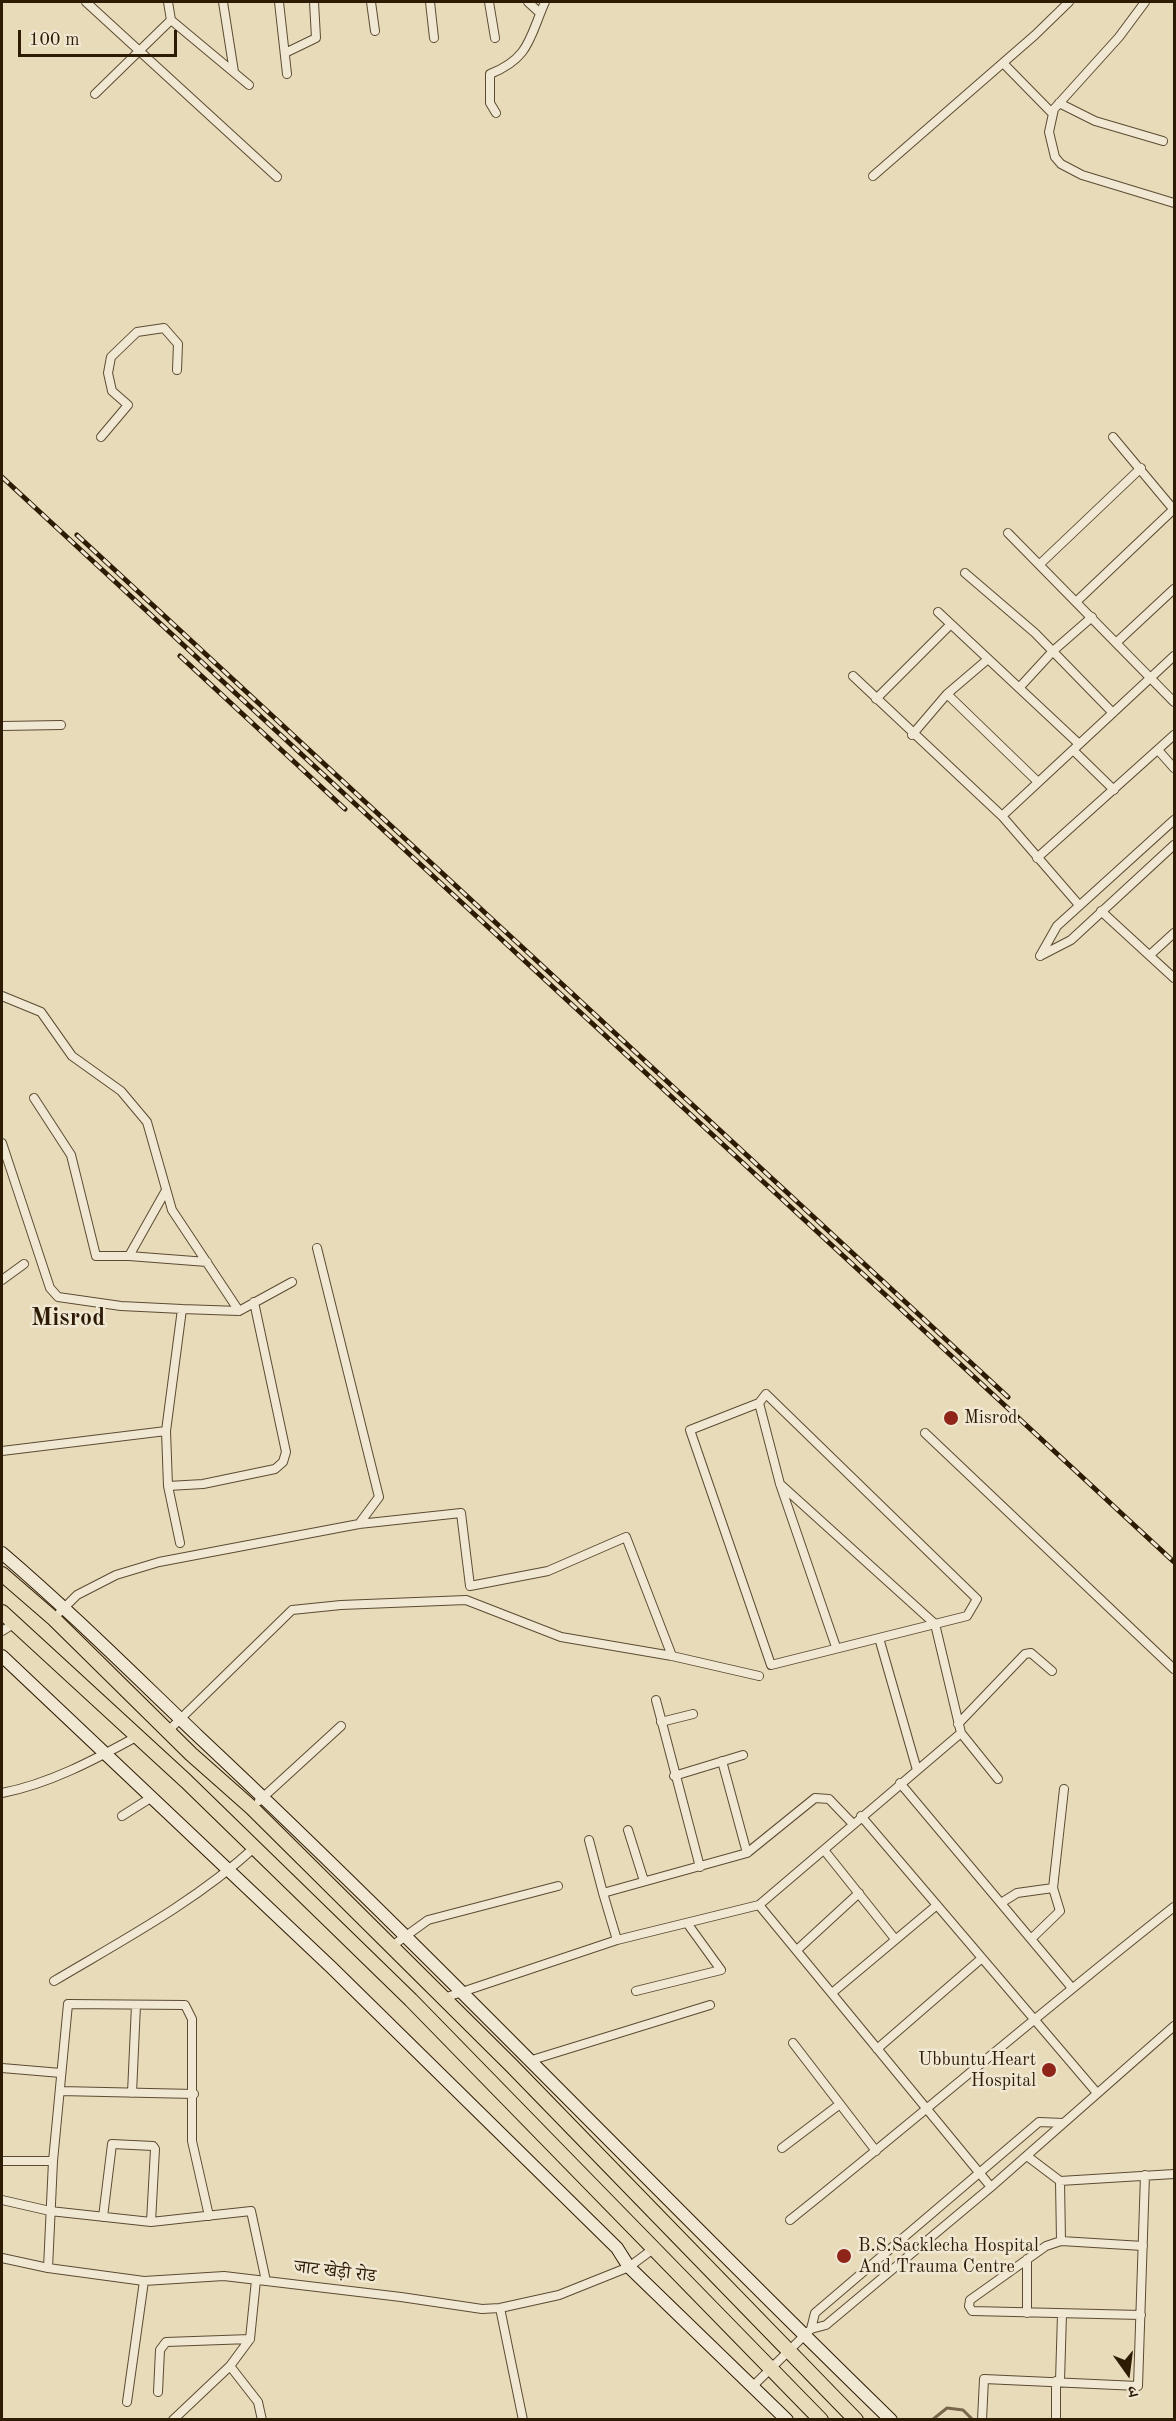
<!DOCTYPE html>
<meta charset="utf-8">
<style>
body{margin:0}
#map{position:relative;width:1176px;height:2421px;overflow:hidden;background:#e8dbba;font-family:"Old Standard TT","Noto Serif Devanagari",serif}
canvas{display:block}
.frame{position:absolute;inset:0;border:3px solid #2e1b04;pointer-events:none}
.north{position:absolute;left:1098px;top:2343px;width:60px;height:60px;-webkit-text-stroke:4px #f0e8d2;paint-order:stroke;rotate:166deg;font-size:16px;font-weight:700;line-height:24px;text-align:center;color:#2e1b04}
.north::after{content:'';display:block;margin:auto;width:21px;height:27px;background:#2e1b04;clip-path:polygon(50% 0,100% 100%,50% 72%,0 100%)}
.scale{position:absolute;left:18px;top:30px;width:159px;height:27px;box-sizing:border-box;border:3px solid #2e1b04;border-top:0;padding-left:8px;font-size:18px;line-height:21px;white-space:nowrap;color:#2e1b04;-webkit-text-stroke:4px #f0e8d2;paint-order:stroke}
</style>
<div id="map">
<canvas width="1176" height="2421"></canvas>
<div class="frame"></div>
<div class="north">उ</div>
<div class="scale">100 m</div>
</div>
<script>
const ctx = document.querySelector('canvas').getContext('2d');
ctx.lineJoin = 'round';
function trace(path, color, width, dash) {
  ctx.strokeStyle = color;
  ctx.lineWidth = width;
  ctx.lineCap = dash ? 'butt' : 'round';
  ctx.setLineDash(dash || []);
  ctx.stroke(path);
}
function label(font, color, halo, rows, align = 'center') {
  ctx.font = font + ' "Old Standard TT","Noto Serif Devanagari",serif';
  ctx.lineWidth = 5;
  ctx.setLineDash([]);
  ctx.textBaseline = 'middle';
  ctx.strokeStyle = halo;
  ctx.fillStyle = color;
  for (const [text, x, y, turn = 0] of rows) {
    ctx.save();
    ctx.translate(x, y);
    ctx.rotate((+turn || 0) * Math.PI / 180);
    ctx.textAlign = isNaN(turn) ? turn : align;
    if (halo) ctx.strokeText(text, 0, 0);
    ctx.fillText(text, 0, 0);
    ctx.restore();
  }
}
const stream = new Path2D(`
 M932,2420L947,2408L963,2410L973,2420`);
const street = new Path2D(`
 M86,2L277,177
 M168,2L171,20L249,85
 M223,2L234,72
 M279,2L287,74
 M371,2L375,31
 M430,2L434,38
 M489,2L495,38
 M528,2L540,13
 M1145,2L1119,37L1054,109L1049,132L1055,157L1061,164L1082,175L1174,203
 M285,53L316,38L314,2
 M1003,63L1052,113
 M95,94L171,20
 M1059,103L1095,121L1163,141
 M496,113L490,103V74C530,58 529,38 545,2
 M873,176L1035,35L1069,2
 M101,437L128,405L112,391L108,373L111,357L137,332L164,328L178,344L177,370
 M1113,437L1174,510
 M1008,533L1174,702
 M1040,564L1141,468
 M965,573L1035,633L1113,713
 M1077,601L1174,509
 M938,612L1079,744
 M1117,642L1174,589
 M853,676L1002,816L1079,905
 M1019,688L1053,651L1092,617
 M947,694L1038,782
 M876,699L951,624
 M2,726L61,725
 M912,735L947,694L988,659
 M1073,750L1114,790
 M1158,750L1174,768
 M1002,816L1174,656
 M1037,858L1174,735
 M1101,911L1174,978
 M1151,954L1174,933
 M1040,956L1057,926L1174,820
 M1040,956L1071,940L1174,845
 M2,996L41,1012L72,1056L121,1091L147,1122L172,1210L239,1311
 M34,1098L71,1155L96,1256H129L165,1192
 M2,1143L50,1288L58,1297L121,1306L182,1309L166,1431L168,1486L180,1543
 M317,1248L379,1497L359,1524
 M129,1256L207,1262
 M2,1280L24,1264
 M182,1309L239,1311L292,1282
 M766,1394L977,1599L967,1616L771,1665L690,1430L759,1403Z
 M759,1403L780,1484L836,1647
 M925,1433L1174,1669
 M2,1451L166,1431
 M168,1486L203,1484L275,1469L283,1462L286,1452L254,1302
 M60,1612L77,1595L116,1575L159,1562L359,1524L461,1513L470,1586L548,1571L626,1537L672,1656
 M2,1631L15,1623
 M879,1638L917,1770
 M656,1700L700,1867
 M661,1722L693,1714
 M958,1724L1025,1654L1031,1653L1052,1671
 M168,1731L292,1610L341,1605L466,1600L561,1637L672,1656L759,1676
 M961,1733L998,1779
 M722,1761L747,1853
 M674,1776L743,1755
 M900,1783L1072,1988
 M2,1793C49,1784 94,1760 136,1737
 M259,1801L341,1726
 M122,1816L152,1797
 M861,1816L1097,2093
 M628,1830L644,1881
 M589,1840L603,1893
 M824,1850L895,1939
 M1053,1888L1064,1789
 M1001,1903L1017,1893L1053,1888L1060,1911L1031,1939
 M759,1905L991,2187
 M617,1940L603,1893L747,1853L815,1798L829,1799L853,1824
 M392,1946L428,1920L558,1886
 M797,1950L859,1893
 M54,1981C123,1940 195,1902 255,1847
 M636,1991L721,1970L687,1923
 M832,1993L937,1905
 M444,1998L617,1940L759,1905L961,1733L935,1624L780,1484
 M793,2043L876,2151
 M877,2049L982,1958
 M532,2060L710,2005
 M2,2068L61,2073
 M60,2091L194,2094
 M132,2093L136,2005
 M782,2148L840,2104
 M1027,2156L1060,2181L1174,2174
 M2,2161H53
 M1060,2181L1061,2241
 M2,2200L50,2211L151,2222L251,2211L266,2281
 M103,2217L112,2144L153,2146L155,2149L151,2222
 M790,2220C919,2117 1044,2009 1174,1907
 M2,2258L48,2268L144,2281L224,2276L401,2297L482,2309L500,2308L559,2295L629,2267L653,2249
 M48,2268L53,2161L68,2004L185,2005L192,2019V2141L209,2216
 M500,2308L523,2420
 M1027,2313V2259
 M1141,2315L972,2311L969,2306L970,2300L1046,2246L1061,2241L1143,2246
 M811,2329L815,2313L1039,2122L1063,2123
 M230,2366L258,2402L262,2420
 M1060,2381L1062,2314
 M753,2386L811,2329L826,2325L991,2187L1174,2026
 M158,2392L160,2350L166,2342L250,2339
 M127,2402L144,2281
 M173,2420L230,2366L250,2339L256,2280
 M982,2420L984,2379L1138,2386L1145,2175
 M1056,2420V2381`);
const secondary = new Path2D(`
 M2,1553C70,1611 133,1674 198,1736C435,1958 658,2194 891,2420
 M2,1656L332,1968L617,2248L629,2267L787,2420`);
const primary = new Path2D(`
 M2,1574L54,1619L191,1754L252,1808L512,2066L856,2420
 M2,1612L186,1781L411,2000L821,2420`);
const rail = new Path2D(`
 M2,477L1174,1562
 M77,535L1008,1397
 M180,656L345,809`);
const markers = [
 [951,1418,8,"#8f2418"],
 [1049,2070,8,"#8f2418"],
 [844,2256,8,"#8f2418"]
];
const poiNames = [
 ["Misrod",964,1418],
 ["Ubbuntu Heart",1036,2060,"right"],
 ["Hospital",1036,2081,"right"],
 ["B.S.Sacklecha Hospital",858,2246],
 ["And Trauma Centre",858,2267]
];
const streetNames = [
 ["जाट खेड़ी रोड",335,2272,7]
];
const districtNames = [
 ["Misrod",68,1319]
];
trace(stream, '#78674c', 3);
trace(street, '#5c4b32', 10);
trace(secondary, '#2e1b04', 14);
trace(primary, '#2e1b04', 16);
trace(street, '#f0e8d2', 8);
trace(secondary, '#f0e8d2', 12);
trace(primary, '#e8dbba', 14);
trace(rail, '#2e1b04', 5);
trace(rail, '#f0e8d2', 3, [9]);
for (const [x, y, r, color] of markers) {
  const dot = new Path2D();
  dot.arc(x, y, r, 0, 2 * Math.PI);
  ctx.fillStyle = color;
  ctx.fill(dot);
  trace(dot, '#f0e8d2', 2);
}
label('18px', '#2e1b04', '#f0e8d2', poiNames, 'left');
label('18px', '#2e1b04', '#f0e8d2', streetNames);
label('bold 24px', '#2e1b04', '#f0e8d2', districtNames);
</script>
